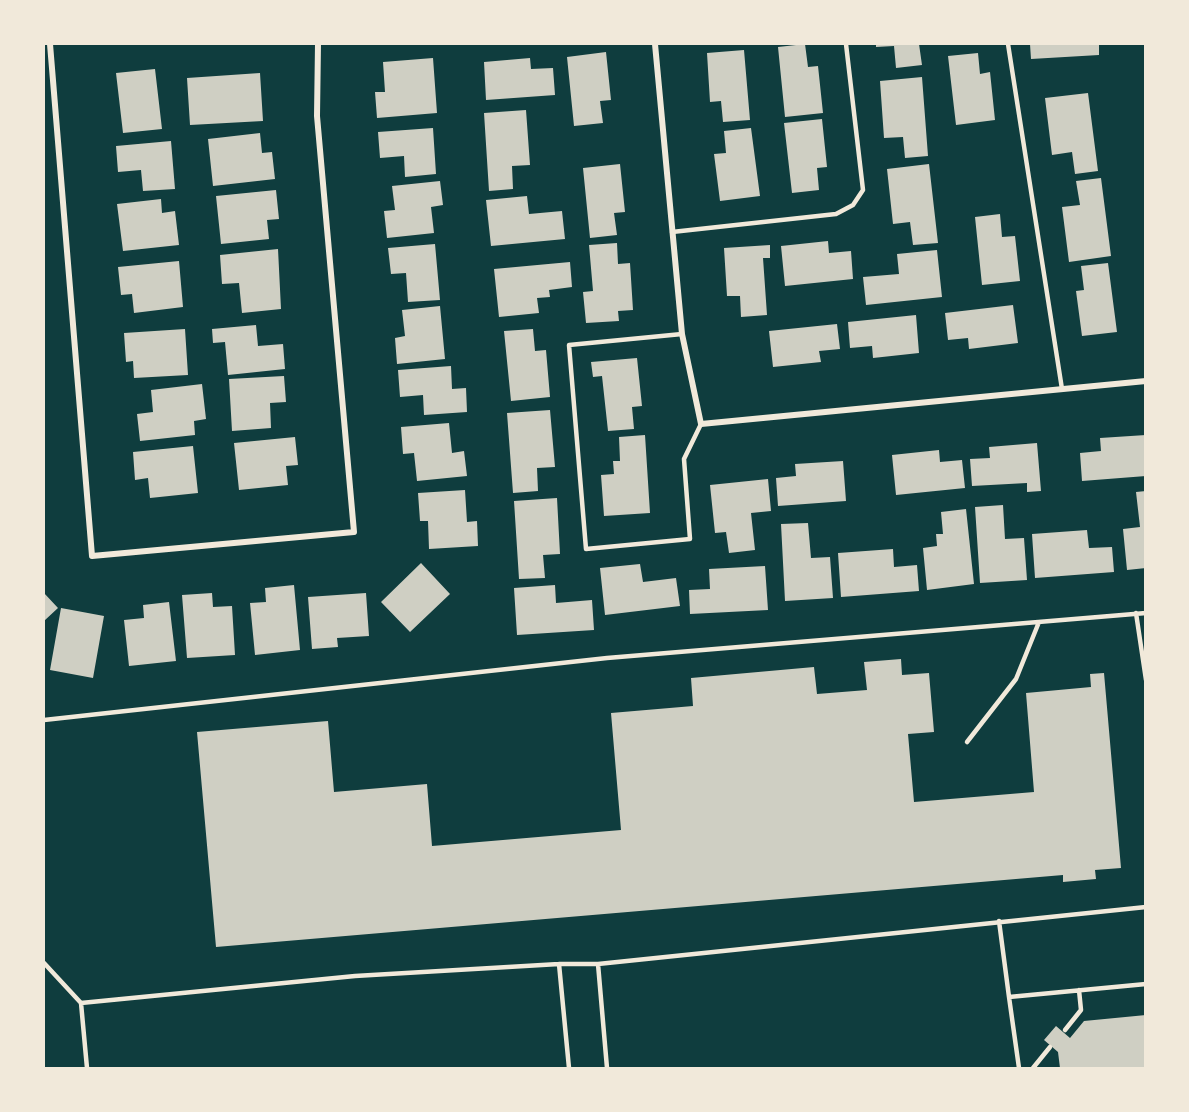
<!DOCTYPE html>
<style>
body{margin:0}
#map{position:relative;width:1189px;height:1112px;overflow:hidden;background:#0f3d3e;font-family:Jost,sans-serif}
canvas{display:block}
.frame{position:absolute;inset:0;border:45px solid #f1e9da;pointer-events:none}
</style>
<div id="map">
<canvas width="1189" height="1112"></canvas>
<div class="frame"></div>
</div>
<script>
const ctx = document.querySelector('canvas').getContext('2d');
ctx.lineJoin = 'round';
function paint(path, color) {
  ctx.fillStyle = color;
  ctx.fill(path, 'evenodd');
}
function trace(path, color, width, dash) {
  ctx.strokeStyle = color;
  ctx.lineWidth = width;
  ctx.lineCap = dash ? 'butt' : 'round';
  ctx.setLineDash(dash || []);
  ctx.stroke(path);
}
const building = new Path2D(`
 M805,44L808,67L818,66L823,113L785,117L778,47Z
 M876,44H919L922,65L896,68L894,46L876,47Z
 M1030,44H1099V55L1031,59Z
 M744,50L750,120L723,122L721,101L710,102L707,53Z
 M606,52L611,100L600,101L603,123L574,126L567,57Z
 M978,53L980,74L990,72L995,120L956,125L948,56Z
 M433,58L437,113L377,118L375,92H385L383,62Z
 M530,58L531,69L553,68L555,95L486,100L484,62Z
 M155,69L162,129L123,133L116,73Z
 M260,73L263,121L190,125L187,78Z
 M922,77L928,156L905,158L903,137L884,138L880,81Z
 M1088,93L1098,171L1075,174L1072,152L1052,155L1045,98Z
 M526,110L530,165L512,166L513,189L489,191L484,113Z
 M822,119L827,167L817,168L819,190L792,193L784,123Z
 M433,128L436,174L405,177L404,156L380,158L378,132Z
 M751,128L760,196L720,201L714,154L726,153L724,131Z
 M260,133L262,153L272,152L275,179L213,186L208,139Z
 M171,141L175,189L143,191L141,170L118,172L116,146Z
 M620,164L625,212L614,213L617,235L590,238L583,168Z
 M929,164L938,243L913,245L910,222L893,224L887,169Z
 M1101,178L1111,256L1069,262L1062,207L1080,205L1076,181Z
 M440,181L443,205L431,207L434,233L387,238L384,211L395,210L392,186Z
 M276,190L279,219L267,220L269,239L221,244L216,196Z
 M527,196L529,214L562,211L565,239L491,246L486,200Z
 M161,199L162,213L175,211L179,245L123,251L117,204Z
 M1000,214L1002,237L1015,236L1020,281L982,285L975,217Z
 M828,241L829,253L851,251L853,279L785,286L781,246Z
 M617,243L618,264L630,263L633,310L618,311L619,321L586,323L583,292L593,291L589,245Z
 M435,244L440,300L408,302L406,273L391,274L388,248Z
 M770,245V258H763L767,315L741,317L740,296H727L724,248Z
 M278,249L281,309L242,313L239,283L222,284L220,255Z
 M937,250L942,297L866,305L863,277L899,274L897,254Z
 M179,261L183,307L134,313L132,294L121,295L118,267Z
 M570,262L572,287L549,290L550,297L537,298L539,313L499,317L494,269Z
 M1108,263L1117,332L1082,336L1076,291L1084,290L1081,266Z
 M1013,305L1018,343L969,349L968,338L948,340L945,313Z
 M440,306L445,359L397,364L395,338L405,336L402,310Z
 M916,315L919,353L873,358L872,346L850,348L848,322Z
 M837,324L840,349L819,351L821,362L773,367L769,331Z
 M256,325L258,346L283,344L285,369L228,375L225,342L213,343L212,329Z
 M185,329L188,375L134,378L133,361L126,362L124,333Z
 M533,329L535,351L546,350L550,397L511,401L504,331Z
 M637,358L642,406L632,407L634,429L608,431L602,376L593,377L591,362Z
 M451,366L452,389L466,388L467,412L424,415L423,395L400,397L398,370Z
 M284,376L286,402L270,403L271,428L232,431L229,379Z
 M202,384L206,419L194,421L195,435L140,441L137,414L153,412L151,390Z
 M550,410L555,467L537,468L538,491L513,493L507,413Z
 M449,423L452,453L464,451L467,476L417,481L414,453L403,454L401,427Z
 M645,435L650,513L604,516L601,475L614,474L613,461H620L619,437Z
 M1146,435V476L1082,481L1080,453L1101,451L1100,438Z
 M295,437L298,465L286,466L288,485L239,490L234,443Z
 M1037,443L1041,491L1027,492V483L972,486L970,459L990,458L989,447Z
 M193,446L198,493L150,498L148,478L135,480L133,452Z
 M939,450L940,462L962,460L965,488L896,495L892,455Z
 M843,461L846,501L778,506L776,478L796,476L795,464Z
 M768,479L771,511L751,513L755,550L729,553L726,532L715,533L710,485Z
 M465,490L467,522L477,521L478,546L429,549L428,521H420L418,493Z
 M1146,491V568L1127,570L1123,529L1140,527L1136,492Z
 M557,498L560,554L543,555L545,578L519,579L514,501Z
 M1003,505L1005,539L1024,538L1027,580L980,583L975,507Z
 M966,509L974,584L927,590L923,548L937,546L936,534H943L941,512Z
 M808,523L811,558L830,557L833,598L785,601L781,524Z
 M1087,530L1089,548L1112,547L1114,572L1035,578L1032,534Z
 M893,549L894,567L917,565L919,591L841,597L838,553Z
 M421,563L450,594L410,632L381,602Z
 M640,564L643,582L676,578L680,606L605,615L600,568Z
 M765,566L768,610L690,614L689,590L710,589L709,569Z
 M294,585L300,650L255,655L250,603L266,602L265,588Z
 M555,585L556,603L592,600L594,630L517,635L514,588Z
 M44,593L58,608L44,621Z
 M212,593L213,607L232,606L235,655L187,658L182,595Z
 M366,593L369,636L337,638L338,647L312,649L308,597Z
 M169,602L176,661L129,666L124,620L144,618L143,605Z
 M61,608L104,616L93,678L50,670Z
 M901,659L902,675L929,673L934,732L908,734L914,802L1034,792L1026,693L1091,687L1090,674L1104,673L1121,868L1095,870L1096,879L1063,882V875L216,947L197,732L328,721L334,792L427,784L432,846L621,830L611,713L693,706L691,678L814,667L817,694L867,690L864,662Z
 M1146,1015V1068H1060L1058,1052L1044,1040L1056,1026L1070,1038L1084,1021Z`);
const service = new Path2D(`
 M1008,44L1062,389
 M672,232L836,214L853,205L863,190L846,44
 M682,334L569,345L586,549L690,539L684,459L701,424
 M1136,613L1146,680
 M44,720L607,658L1146,613
 M967,742L1016,679L1039,622
 M999,921L1009,997
 M44,963L81,1003L355,976L559,964H598L1146,907
 M559,964L569,1068
 M598,964L607,1068
 M81,1003L87,1068
 M1065,1030L1081,1010L1079,990
 M1019,1068L1009,997L1146,984
 M1033,1068L1050,1047`);
const minor = new Path2D(`
 M50,44L92,556L354,532L317,116L318,44
 M655,44L682,334L701,424L1146,381`);
paint(building, '#cfcfc3');
trace(service, '#f1e9da', 4.5);
trace(minor, '#f1e9da', 6);
</script>
